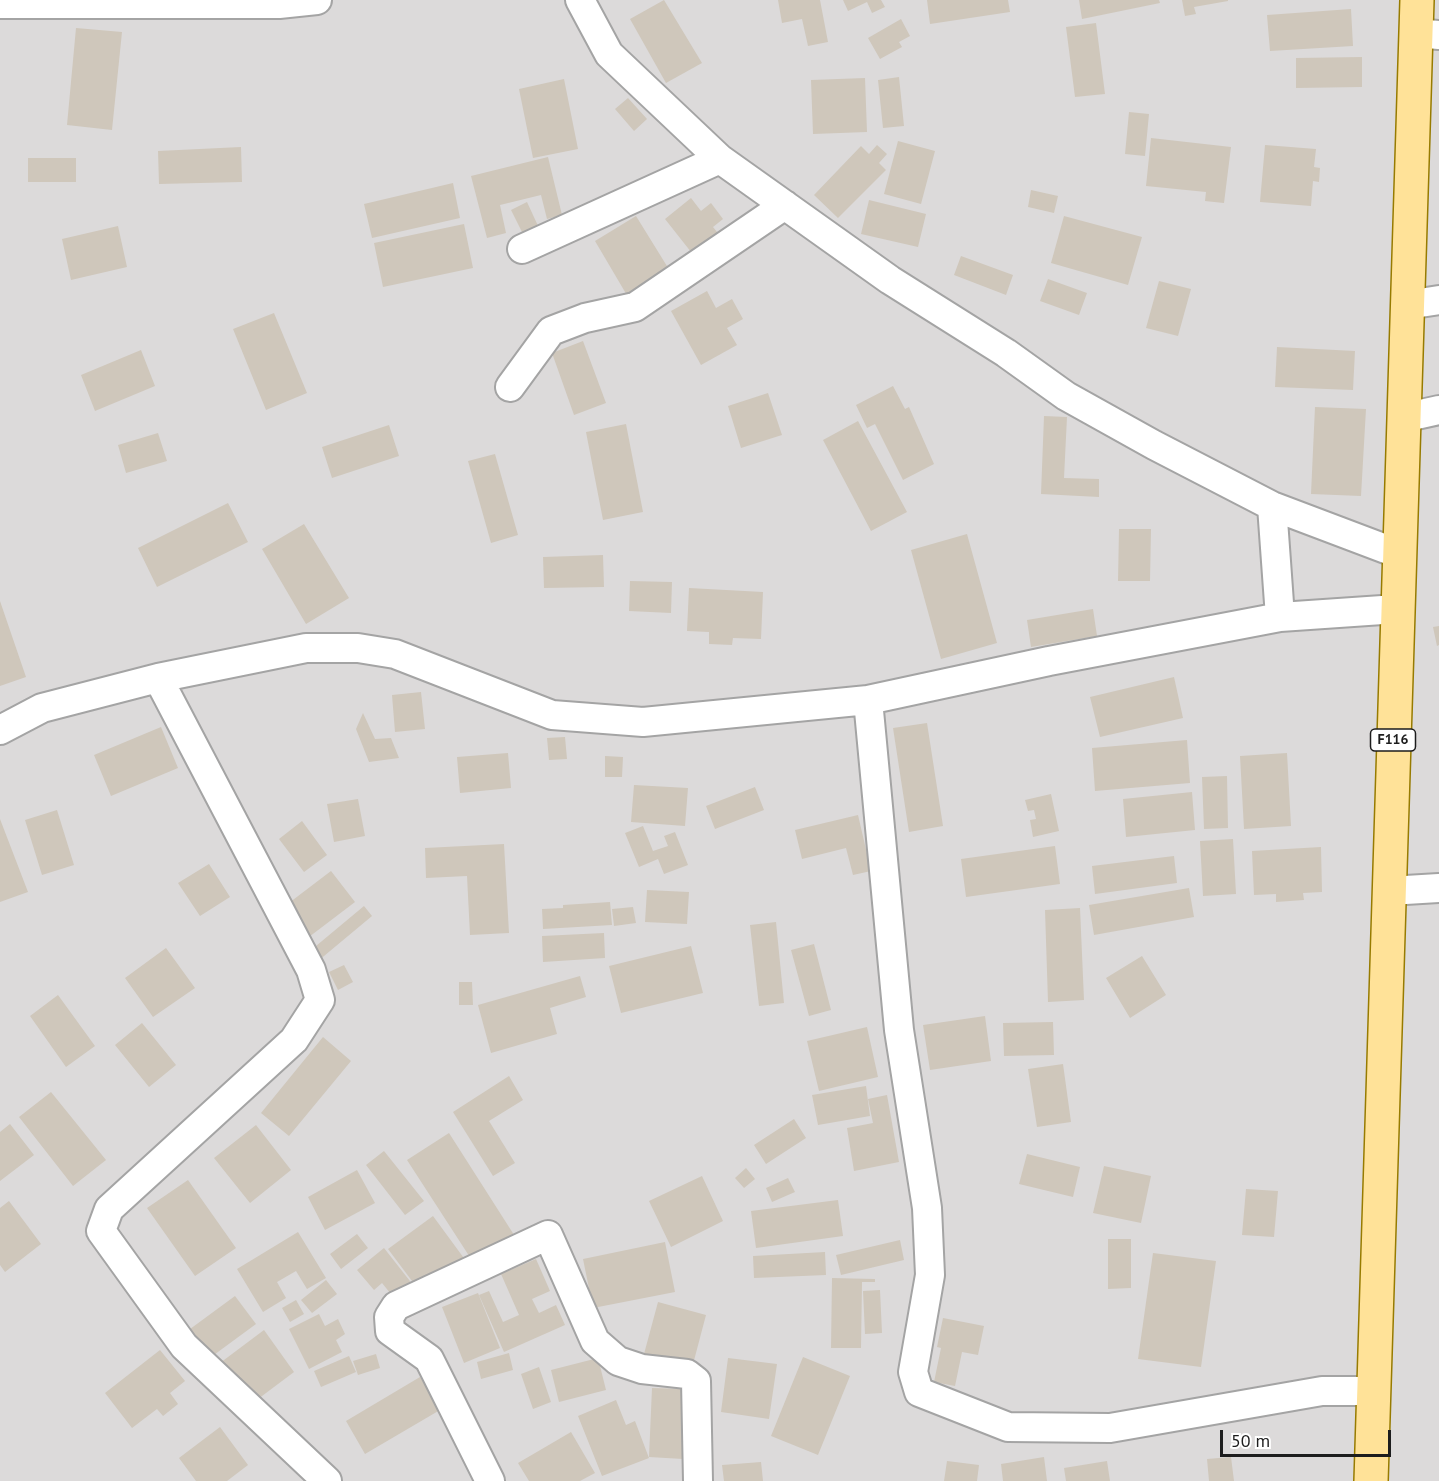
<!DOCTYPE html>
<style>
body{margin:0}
#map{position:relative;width:1439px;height:1481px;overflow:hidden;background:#efede2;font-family:"PT Sans",sans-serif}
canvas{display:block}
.scale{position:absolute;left:1220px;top:1430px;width:171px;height:27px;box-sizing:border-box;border:3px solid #1d1d1d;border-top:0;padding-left:8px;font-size:18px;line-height:21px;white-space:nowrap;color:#1d1d1d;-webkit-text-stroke:4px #fff;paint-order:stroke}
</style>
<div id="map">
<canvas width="1439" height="1481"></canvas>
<div class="scale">50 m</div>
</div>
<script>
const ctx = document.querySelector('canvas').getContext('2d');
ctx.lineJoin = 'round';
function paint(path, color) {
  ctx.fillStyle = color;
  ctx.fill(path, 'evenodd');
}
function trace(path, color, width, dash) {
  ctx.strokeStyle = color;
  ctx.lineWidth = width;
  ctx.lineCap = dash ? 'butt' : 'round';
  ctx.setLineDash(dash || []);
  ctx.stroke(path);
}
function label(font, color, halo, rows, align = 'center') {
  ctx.font = font + ' "PT Sans",sans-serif';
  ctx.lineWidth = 4.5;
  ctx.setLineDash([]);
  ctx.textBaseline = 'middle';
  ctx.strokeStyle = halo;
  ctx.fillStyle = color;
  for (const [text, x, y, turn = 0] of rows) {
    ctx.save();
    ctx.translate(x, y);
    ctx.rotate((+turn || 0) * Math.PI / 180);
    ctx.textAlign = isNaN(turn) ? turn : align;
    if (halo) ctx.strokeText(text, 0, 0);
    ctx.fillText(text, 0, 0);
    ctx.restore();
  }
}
const residential = new Path2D(`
 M0,0H1439V1481H0Z`);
const building = new Path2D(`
 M664,0L702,63L666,83L630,19Z
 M778,0H820L828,42L808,46L802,19L782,23Z
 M843,0H881L885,7L872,13L867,2L848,11Z
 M927,0H1008L1010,12L930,24Z
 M1079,0H1159L1160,3L1082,19Z
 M1182,0H1228V1L1194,7L1196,14L1185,16Z
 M1351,9L1353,46L1270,51L1267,15Z
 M901,19L910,36L899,42L902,47L880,59L868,38Z
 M1096,23L1105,94L1075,97L1066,27Z
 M76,28L122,32L112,130L67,125Z
 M1362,57V87L1296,88V58Z
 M899,77L904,126L883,128L878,80Z
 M865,78L867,132L813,134L811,80Z
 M564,79L578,149L533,158L519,89Z
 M628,98L647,119L634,131L615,109Z
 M1129,112L1149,114L1145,156L1125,154Z
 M1151,138L1231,147L1224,203L1205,201L1206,192L1146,186Z
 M898,141L935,151L921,204L884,194Z
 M877,145L887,154L879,163L886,170L838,218L814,195L861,146L869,154Z
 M1265,145L1316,149L1314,167L1320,168L1319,182L1313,181L1311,206L1260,202Z
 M241,147L242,182L159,184L158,151Z
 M548,157L562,215L547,219L541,195L500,205L506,233L487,238L471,176Z
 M28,158H76V182H28Z
 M453,183L460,218L372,238L364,204Z
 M1031,190L1058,196L1054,213L1028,207Z
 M691,198L701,211L711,203L723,219L713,227L721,237L695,257L665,219Z
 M869,200L926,214L918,247L861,234Z
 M527,202L539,228L524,236L511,210Z
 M636,216L670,271L628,297L595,241Z
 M1064,216L1142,237L1128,285L1051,263Z
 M464,224L473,268L383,287L374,243Z
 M118,226L127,267L71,280L62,239Z
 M961,256L1013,275L1006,295L954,275Z
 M1048,279L1087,293L1079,315L1040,301Z
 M1159,281L1191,289L1178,336L1146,328Z
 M707,291L716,308L732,299L743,319L727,328L737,345L701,365L671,311Z
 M274,313L307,393L266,410L233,329Z
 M583,341L606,403L574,415L552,353Z
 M1277,347L1355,351L1353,390L1275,387Z
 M141,350L155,386L95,411L81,375Z
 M893,386L905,409L909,407L934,464L903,480L875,424L867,428L856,405Z
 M768,393L782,435L741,448L728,406Z
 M1315,407L1366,409L1361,496L1311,494Z
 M1044,416L1067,417L1064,478L1099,479V497L1041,494Z
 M858,421L907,512L871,531L823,440Z
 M626,424L643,512L603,520L586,432Z
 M389,425L399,456L332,478L322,447Z
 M158,433L167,461L126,473L118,445Z
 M495,454L518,535L491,543L468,461Z
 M228,503L248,542L157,587L138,548Z
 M304,524L349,598L306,624L262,549Z
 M1119,529H1151L1150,581H1118Z
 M967,534L997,643L941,659L911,550Z
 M603,555L604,587L544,588L543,557Z
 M630,581L672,582L671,613L629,611Z
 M689,588L763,592L761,639L733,638L732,645L709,644V632L687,631Z
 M0,601L26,677L0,686Z
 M1093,609L1097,636L1031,647L1027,620Z
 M1439,626V645L1437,646L1433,627Z
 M1174,677L1183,718L1100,737L1090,697Z
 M421,692L425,729L395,732L392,695Z
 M363,713L375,739L391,738L399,758L369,762L356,729Z
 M927,723L943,826L909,832L893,728Z
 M161,727L178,768L111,796L94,755Z
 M565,737L567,759L549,760L547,738Z
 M1187,740L1190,783L1095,791L1092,748Z
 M508,753L511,788L460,793L457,757Z
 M1287,753L1291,826L1244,829L1240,756Z
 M605,756L623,757L622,777H605Z
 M1227,776L1228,828L1204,829L1202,777Z
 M634,785L688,788L685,826L631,822Z
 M755,787L764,810L715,829L706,806Z
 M1192,792L1195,830L1126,837L1123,799Z
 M1051,794L1059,831L1033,837L1030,820L1036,819L1034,810L1028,811L1025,800Z
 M358,799L365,836L334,842L327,804Z
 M57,810L74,865L42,875L25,820Z
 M858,815L871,871L853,875L846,848L802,859L795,830Z
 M0,819L28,892L0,902Z
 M302,821L327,855L304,872L279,839Z
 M643,826L653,851L668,846L664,836L675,832L688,865L664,874L658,859L639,867L625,833Z
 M1233,839L1236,894L1203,896L1200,841Z
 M504,844L509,933L470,935L467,876L426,878L425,848Z
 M1055,846L1060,884L966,897L961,859Z
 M1321,847L1322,892L1303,893L1304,900L1276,902V894L1254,895L1252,851Z
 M1174,856L1177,883L1095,894L1092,866Z
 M209,864L230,897L200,916L178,883Z
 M331,871L355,902L305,940L281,909Z
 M1189,888L1194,917L1094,935L1089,905Z
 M647,890L689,892L687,924L645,922Z
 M610,902L612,925L543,929L542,909L563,908V905Z
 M364,906L372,916L318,961L310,951Z
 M633,907L636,923L614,926L612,909Z
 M1080,908L1084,1000L1048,1002L1045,910Z
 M776,922L784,1003L759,1006L750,925Z
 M604,933L605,958L543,962L542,936Z
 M814,944L831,1010L809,1016L791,950Z
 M691,946L703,993L621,1013L609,966Z
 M166,948L195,988L153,1017L125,978Z
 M1142,956L1166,995L1130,1018L1106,978Z
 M344,965L353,982L338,990L329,972Z
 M580,976L586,997L550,1008L557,1034L491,1053L478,1005Z
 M459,982H472L473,1005H459Z
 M58,995L95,1046L66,1067L30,1016Z
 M985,1016L991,1061L930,1070L923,1025Z
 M1053,1022L1054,1055L1004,1056L1003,1023Z
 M142,1023L176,1065L149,1087L115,1045Z
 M867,1027L878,1077L819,1091L807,1041Z
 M323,1037L351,1061L289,1136L261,1113Z
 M1063,1064L1071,1122L1037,1127L1028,1069Z
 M509,1076L523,1100L489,1121L515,1163L493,1176L453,1112Z
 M866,1086L870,1116L818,1125L812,1095Z
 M51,1092L106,1160L73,1186L19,1117Z
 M887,1095L899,1162L854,1171L847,1128L873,1123L868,1099Z
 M794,1119L806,1138L766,1164L754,1145Z
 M10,1124L34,1155L0,1181V1132Z
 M256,1125L291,1170L250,1203L214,1158Z
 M449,1133L516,1238L475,1265L407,1160Z
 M384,1151L424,1201L405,1215L366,1165Z
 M1027,1154L1080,1167L1073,1197L1019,1184Z
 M1104,1166L1151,1176L1141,1223L1093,1213Z
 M746,1168L755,1179L744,1188L735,1178Z
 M357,1170L375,1203L325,1230L308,1197Z
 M702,1176L723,1221L671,1247L649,1201Z
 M788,1178L795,1192L772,1202L766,1188Z
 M188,1180L236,1248L195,1276L147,1208Z
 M1246,1189L1278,1191L1274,1237L1242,1235Z
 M838,1200L843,1236L756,1248L751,1211Z
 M9,1201L41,1244L5,1272L0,1265V1208Z
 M433,1216L466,1261L421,1293L388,1249Z
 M298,1232L326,1278L307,1289L296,1271L277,1282L286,1298L263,1312L237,1269Z
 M357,1234L368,1248L341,1269L330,1254Z
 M1108,1239H1131V1288L1108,1289Z
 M900,1240L904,1260L841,1275L836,1255Z
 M665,1242L675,1292L593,1308L583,1259Z
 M384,1248L417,1290L399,1304L382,1283L374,1290L357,1270Z
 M825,1252L826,1275L754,1278L753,1256Z
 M1153,1253L1216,1261L1201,1367L1138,1359Z
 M536,1259L550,1291L532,1299L539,1313L556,1305L565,1325L504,1352L479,1295L489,1291L503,1322L519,1315L501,1274Z
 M832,1278L875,1279V1282H862L861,1348H831Z
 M326,1280L337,1294L312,1313L301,1300Z
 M880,1290L882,1333L865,1334L863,1291Z
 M478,1293L500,1348L464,1363L442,1307Z
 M235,1296L256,1324L207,1360L186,1332Z
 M296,1300L304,1314L290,1322L282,1308Z
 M658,1302L706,1315L692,1368L644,1354Z
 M319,1314L325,1326L338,1319L345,1334L336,1340L342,1352L309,1369L289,1329Z
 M943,1318L984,1326L978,1355L962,1352L955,1386L934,1382L941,1348L937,1347Z
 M264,1330L294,1372L250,1405L220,1363Z
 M160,1350L185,1381L170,1393L178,1404L163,1416L157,1409L132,1428L105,1393Z
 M509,1353L513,1370L481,1379L477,1362Z
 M376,1354L380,1368L358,1375L353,1361Z
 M349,1356L356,1372L321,1387L314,1371Z
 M803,1357L850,1376L818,1455L771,1436Z
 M598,1358L606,1390L559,1402L551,1370Z
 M728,1358L777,1364L769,1419L721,1412Z
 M539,1367L551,1402L533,1409L521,1374Z
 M420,1377L440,1410L365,1454L346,1421Z
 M652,1388L687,1389L683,1459L649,1457Z
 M616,1400L626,1425L635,1421L649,1458L602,1476L578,1416Z
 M220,1427L248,1465L227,1481H196L179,1458Z
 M571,1432L595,1473L580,1481H529L518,1463Z
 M1044,1457L1047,1481H1003L1001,1464Z
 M1231,1457L1234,1481H1209L1207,1459Z
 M947,1461L979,1465L977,1481H944Z
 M1107,1461L1110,1481H1066L1064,1468Z
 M761,1462L763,1481H724L722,1465Z`);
const minor = new Path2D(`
 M580,0L609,54L720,159L890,280L1006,353L1066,396L1154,445L1272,506L1399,554
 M0,4H279L317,0
 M1416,33L1439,35
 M522,249L720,159
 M1407,305L1439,300
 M510,387L551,331L585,318L635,307L785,205
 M1403,418L1439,410
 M1272,506L1280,617
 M158,678L311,970L320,1000L294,1040L109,1209L101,1231L184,1346L327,1481
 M868,700L899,1030L927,1208L930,1275L913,1372L919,1392L1008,1427L1110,1428L1322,1391H1373
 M0,730L42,708L158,678L306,648H358L395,654L552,715L643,722L868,700L1049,661L1280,617L1397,609
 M1389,891L1439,888
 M490,1481L429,1359L390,1331L389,1317L396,1306L548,1235L595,1341L618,1361L642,1369L687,1374L696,1381L698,1481`);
const major = new Path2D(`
 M1371,1481L1417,0`);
const shields = [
 [1393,740,45]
];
const shieldNames = [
 ["F116",1393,740]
];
paint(residential, '#dcdada');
paint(building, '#cfc7bb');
trace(minor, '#a4a4a4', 32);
trace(major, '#977b00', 36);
trace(minor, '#fff', 28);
trace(major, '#ffe298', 33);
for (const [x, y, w] of shields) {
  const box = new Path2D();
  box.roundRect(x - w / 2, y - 11, w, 22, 4.5);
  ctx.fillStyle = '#fff';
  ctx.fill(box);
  trace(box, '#1d1d1d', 1.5);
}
label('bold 14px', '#1d1d1d', null, shieldNames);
</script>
